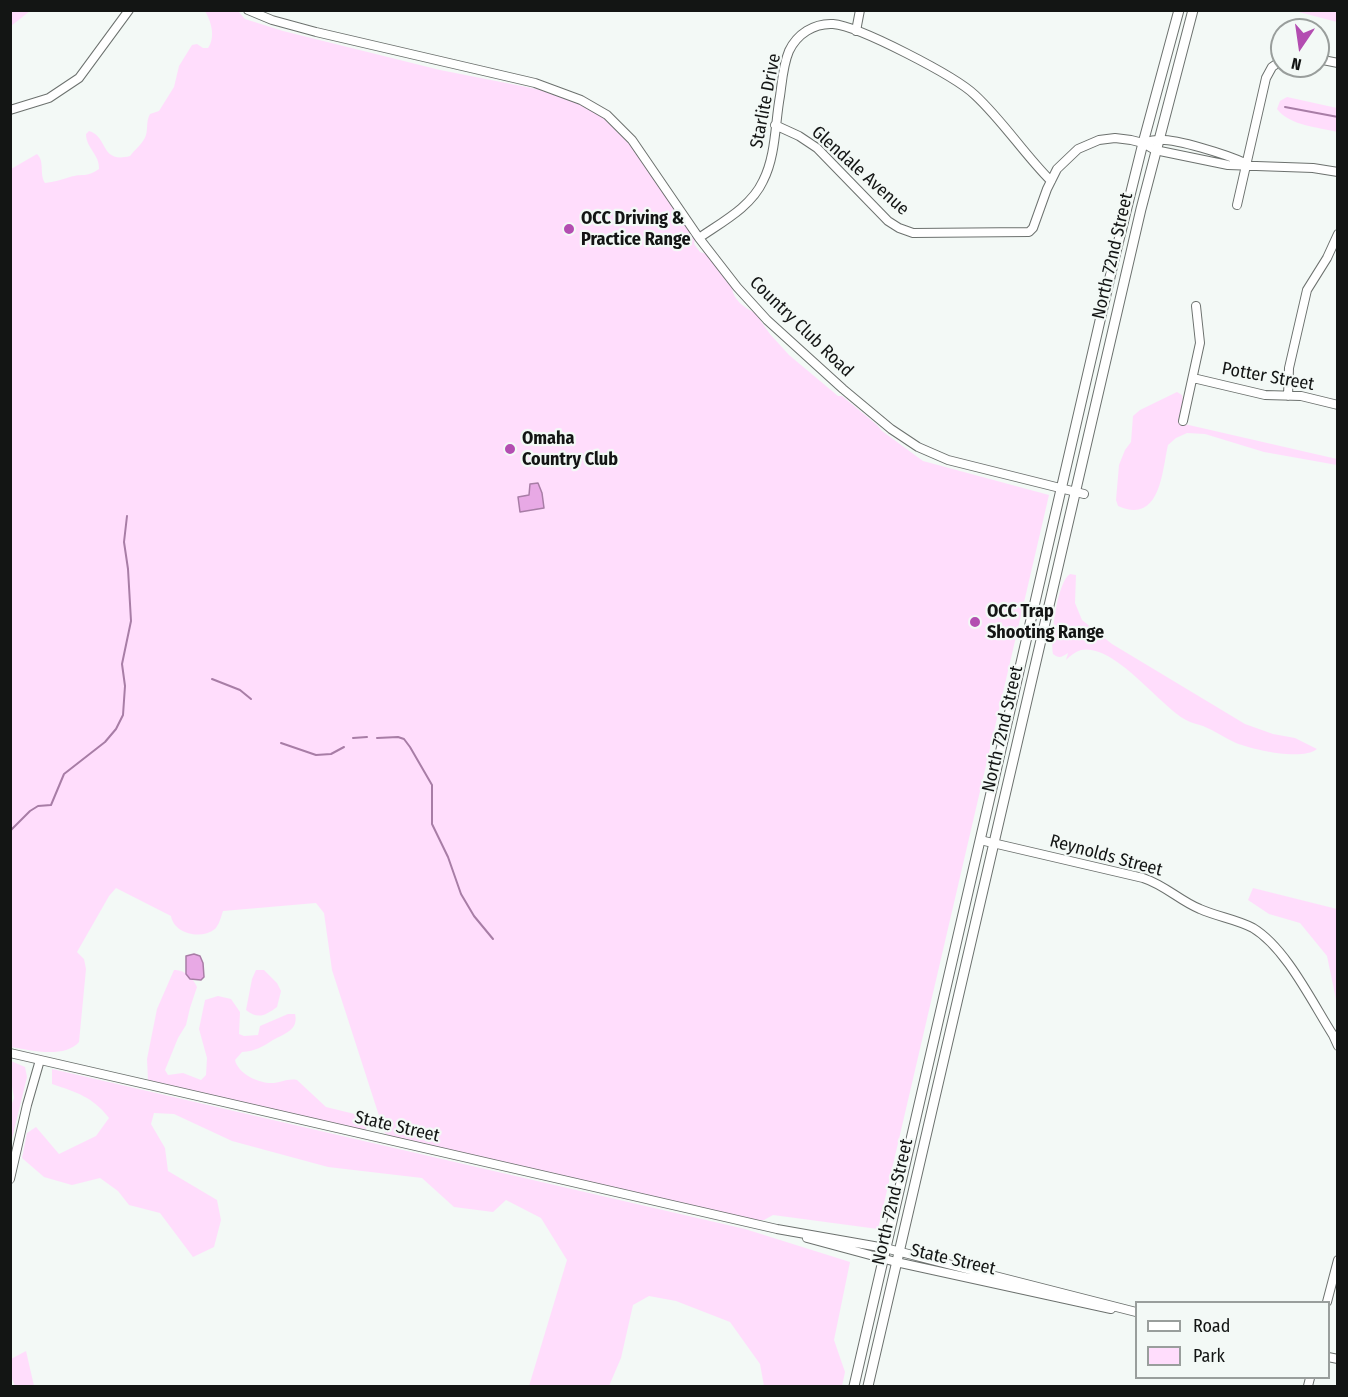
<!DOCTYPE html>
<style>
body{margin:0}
#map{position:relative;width:1348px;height:1397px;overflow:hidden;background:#f3f9f6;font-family:"Fira Sans Condensed",sans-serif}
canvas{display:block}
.frame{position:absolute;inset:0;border:12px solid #131514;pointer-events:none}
.legend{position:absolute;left:1135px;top:1301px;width:195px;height:78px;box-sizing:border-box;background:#f3f9f6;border:2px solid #999e9c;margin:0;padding:8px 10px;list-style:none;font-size:18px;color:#131514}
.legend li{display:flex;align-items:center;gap:12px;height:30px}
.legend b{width:30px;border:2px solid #999e9c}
.north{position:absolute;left:1270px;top:18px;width:60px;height:60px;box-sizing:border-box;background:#f3f9f6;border:2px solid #999e9c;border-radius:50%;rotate:193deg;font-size:16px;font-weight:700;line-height:24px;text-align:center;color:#131514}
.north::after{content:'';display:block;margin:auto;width:21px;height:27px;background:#b34db1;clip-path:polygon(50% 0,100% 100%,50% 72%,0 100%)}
</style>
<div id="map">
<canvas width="1348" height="1397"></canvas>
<div class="frame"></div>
<ul class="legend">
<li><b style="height:8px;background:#fff"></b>Road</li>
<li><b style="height:16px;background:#ffddfc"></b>Park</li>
</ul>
<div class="north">N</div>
</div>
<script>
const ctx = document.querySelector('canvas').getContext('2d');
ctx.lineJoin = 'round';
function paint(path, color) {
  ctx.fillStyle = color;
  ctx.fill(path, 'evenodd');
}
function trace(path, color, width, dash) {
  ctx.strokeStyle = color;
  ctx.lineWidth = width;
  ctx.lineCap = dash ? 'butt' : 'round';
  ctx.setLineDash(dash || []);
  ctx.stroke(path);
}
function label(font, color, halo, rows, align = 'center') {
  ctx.font = font + ' "Fira Sans Condensed",sans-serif';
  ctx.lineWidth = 4.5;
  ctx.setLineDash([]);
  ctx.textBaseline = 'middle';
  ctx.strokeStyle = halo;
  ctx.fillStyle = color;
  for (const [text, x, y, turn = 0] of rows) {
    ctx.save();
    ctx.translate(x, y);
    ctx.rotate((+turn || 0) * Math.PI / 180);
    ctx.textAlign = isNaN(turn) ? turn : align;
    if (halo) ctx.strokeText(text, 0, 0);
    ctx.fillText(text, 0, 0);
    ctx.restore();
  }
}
const green = new Path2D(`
 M11,10H30V11L11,26Z
 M205,11H238L245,19L283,31L440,70L562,94L597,113L617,128L630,142L695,239L694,244L700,252L709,255L732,288C733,300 745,308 755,313L770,334L789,355L838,396H842L877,425L882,431L923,461L1049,495L878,1229L773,1215L764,1220H751L389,1136L385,1133L381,1122L332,970L324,913L316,903L223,911C221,917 219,925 215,929C201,940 174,934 171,916L116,888L109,896L77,952L84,959L86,969L79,1042C64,1059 30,1050 11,1047V169L37,154C45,161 39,174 45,183C54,182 61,180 70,177C83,173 86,178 99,169C100,155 86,148 86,134L89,131C108,136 100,164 130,156C135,149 143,144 146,135C148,128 146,121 150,114L159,111L174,87L179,66L192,45L197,44L203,48H208C216,37 211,21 205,11Z
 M1295,11H1337V22L1299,12Z
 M1287,97L1337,108V132C1318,127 1290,126 1277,109L1280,101Z
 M1177,392L1182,395L1184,405L1180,423L1337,459V465L1264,452L1205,434L1187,433L1176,438L1168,445C1162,470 1161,525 1118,506L1116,500L1119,465L1125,450L1131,442L1133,416L1140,410Z
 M1070,574L1076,575L1075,603L1082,620L1112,644L1245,724L1273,734L1295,738L1317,749C1302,761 1254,750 1236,743C1225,738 1215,731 1203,726C1198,724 1191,723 1186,720C1159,705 1114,643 1081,650C1075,652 1070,656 1066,660L1068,653C1062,657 1059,659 1053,654C1050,638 1057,582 1070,574Z
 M1253,888L1337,909V1004L1327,956L1300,923L1269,914L1248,900Z
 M174,970C184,969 194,979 197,987L190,1008L186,1025L178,1038L165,1070L168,1075L183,1073L201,1080L206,1075L207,1058L199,1029L205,1000L218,996L231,999L240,1012L239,1034L244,1036L258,1035L260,1026L288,1014H295C299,1030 284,1034 273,1040C262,1047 256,1051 242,1052L235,1060C238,1073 256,1082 269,1083C279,1084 287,1078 297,1080L326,1107L371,1118L365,1131L148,1080L147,1059L157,1009Z
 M256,970H264L277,983L281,991L277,1007C266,1015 258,1020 246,1010L252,979Z
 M11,1061L25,1067L27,1077L11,1143V1106L14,1098L12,1086H11Z
 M52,1069L745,1229L850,1262L834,1340L845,1372L842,1386H764L760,1364L730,1322L676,1301L649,1296L633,1305L621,1358L609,1386H529L567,1260L541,1218L506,1200L493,1212L454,1207L422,1178L328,1167L232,1141L174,1114L154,1113L151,1124L165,1148L168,1171L217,1200L221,1220L214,1247L193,1257L160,1213L129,1205L118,1191L100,1178L72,1185L44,1177L22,1158L27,1133L36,1127L59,1154L96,1136L109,1118C93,1097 76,1092 52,1084Z
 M26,1351L34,1386H15L11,1376V1359Z`);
const water = new Path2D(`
 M538,483L542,493L544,508L520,512L518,497L529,495L530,484Z
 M194,954L200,956L203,963L204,977L201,980L190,979L186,974V956Z`);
const stream = new Path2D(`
 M1285,107L1338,117
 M212,679L240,690L251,699
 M353,738L367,737
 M377,738L398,737L404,739L410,747L432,785V824L448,857L461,894L474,916L493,939
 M281,743L316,755L331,754L344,747
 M10,831L30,811L38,806L51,805L64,774L105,742L116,729L123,715L125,686L122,664L131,621L128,569L124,542L127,516`);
const minor = new Path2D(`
 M248,10L272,20L316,32L535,83L581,100L607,115L632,140L699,238L737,287L767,320L843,389L891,429L918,447L948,460L1084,494
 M856,31L860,10
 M1318,59L1338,63
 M10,110L49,98L79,78L129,10
 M775,125L799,136L817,148L888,221L899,228L913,233L1029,232L1033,228L1047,189L1057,169L1078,149L1099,140L1115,138L1131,140L1143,143L1155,150L1228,165L1313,168L1338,172
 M1143,143C1147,142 1152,140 1157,140C1175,138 1228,155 1245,163
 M1237,205L1266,78L1272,67L1282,60
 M699,238C722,222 751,207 763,181C776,156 775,123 780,96C782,82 783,65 789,51C797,34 814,23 833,24C859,26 955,76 975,95C1003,121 1024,154 1051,181
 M1193,378L1265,395L1301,396L1338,405
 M1288,396L1289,368L1307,290L1327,258L1338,234
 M1183,421L1200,343L1196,306
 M980,840L1143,878C1165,885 1180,901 1200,909C1218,917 1236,919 1253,928C1286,948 1312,1002 1333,1035L1338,1046
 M10,1053L777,1229L885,1248L1136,1312
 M10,1179L27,1105L40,1060
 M807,1238L896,1262L1111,1309
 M1327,1302L1338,1260
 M1328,1357L1338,1359
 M1308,1386L1310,1378`);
const major = new Path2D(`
 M854,1386L1114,260L1143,143L1179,10
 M868,1386L1141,209L1193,10`);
const markers = [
 [569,229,6,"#b34db1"],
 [510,449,6,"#b34db1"],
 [975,622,6,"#b34db1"]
];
const streetNames = [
 ["Starlite Drive",766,101,-79],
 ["Glendale Avenue",860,171,42],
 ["North 72nd Street",1113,256,-77],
 ["Country Club Road",801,327,44],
 ["Potter Street",1268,377,10],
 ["North 72nd Street",1003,729,-77],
 ["Reynolds Street",1106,856,15],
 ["State Street",397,1127,13],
 ["North 72nd Street",893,1202,-77],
 ["State Street",953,1260,13]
];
const poiNames = [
 ["OCC Driving &",581,219],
 ["Practice Range",581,240],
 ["Omaha",522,439],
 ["Country Club",522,460],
 ["OCC Trap",987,612],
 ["Shooting Range",987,633]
];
paint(green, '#ffddfc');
paint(water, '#e8a9e5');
trace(water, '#a87da6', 1.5);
trace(stream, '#a87da6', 2);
trace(minor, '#6c716e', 10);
trace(major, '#6c716e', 11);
trace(minor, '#fff', 8);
trace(major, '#fff', 9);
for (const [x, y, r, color] of markers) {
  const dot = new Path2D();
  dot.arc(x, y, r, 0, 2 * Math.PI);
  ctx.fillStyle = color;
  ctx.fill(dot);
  trace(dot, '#f3f9f6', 2);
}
label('18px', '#131514', '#f3f9f6', streetNames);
label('bold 18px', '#131514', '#f3f9f6', poiNames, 'left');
</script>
